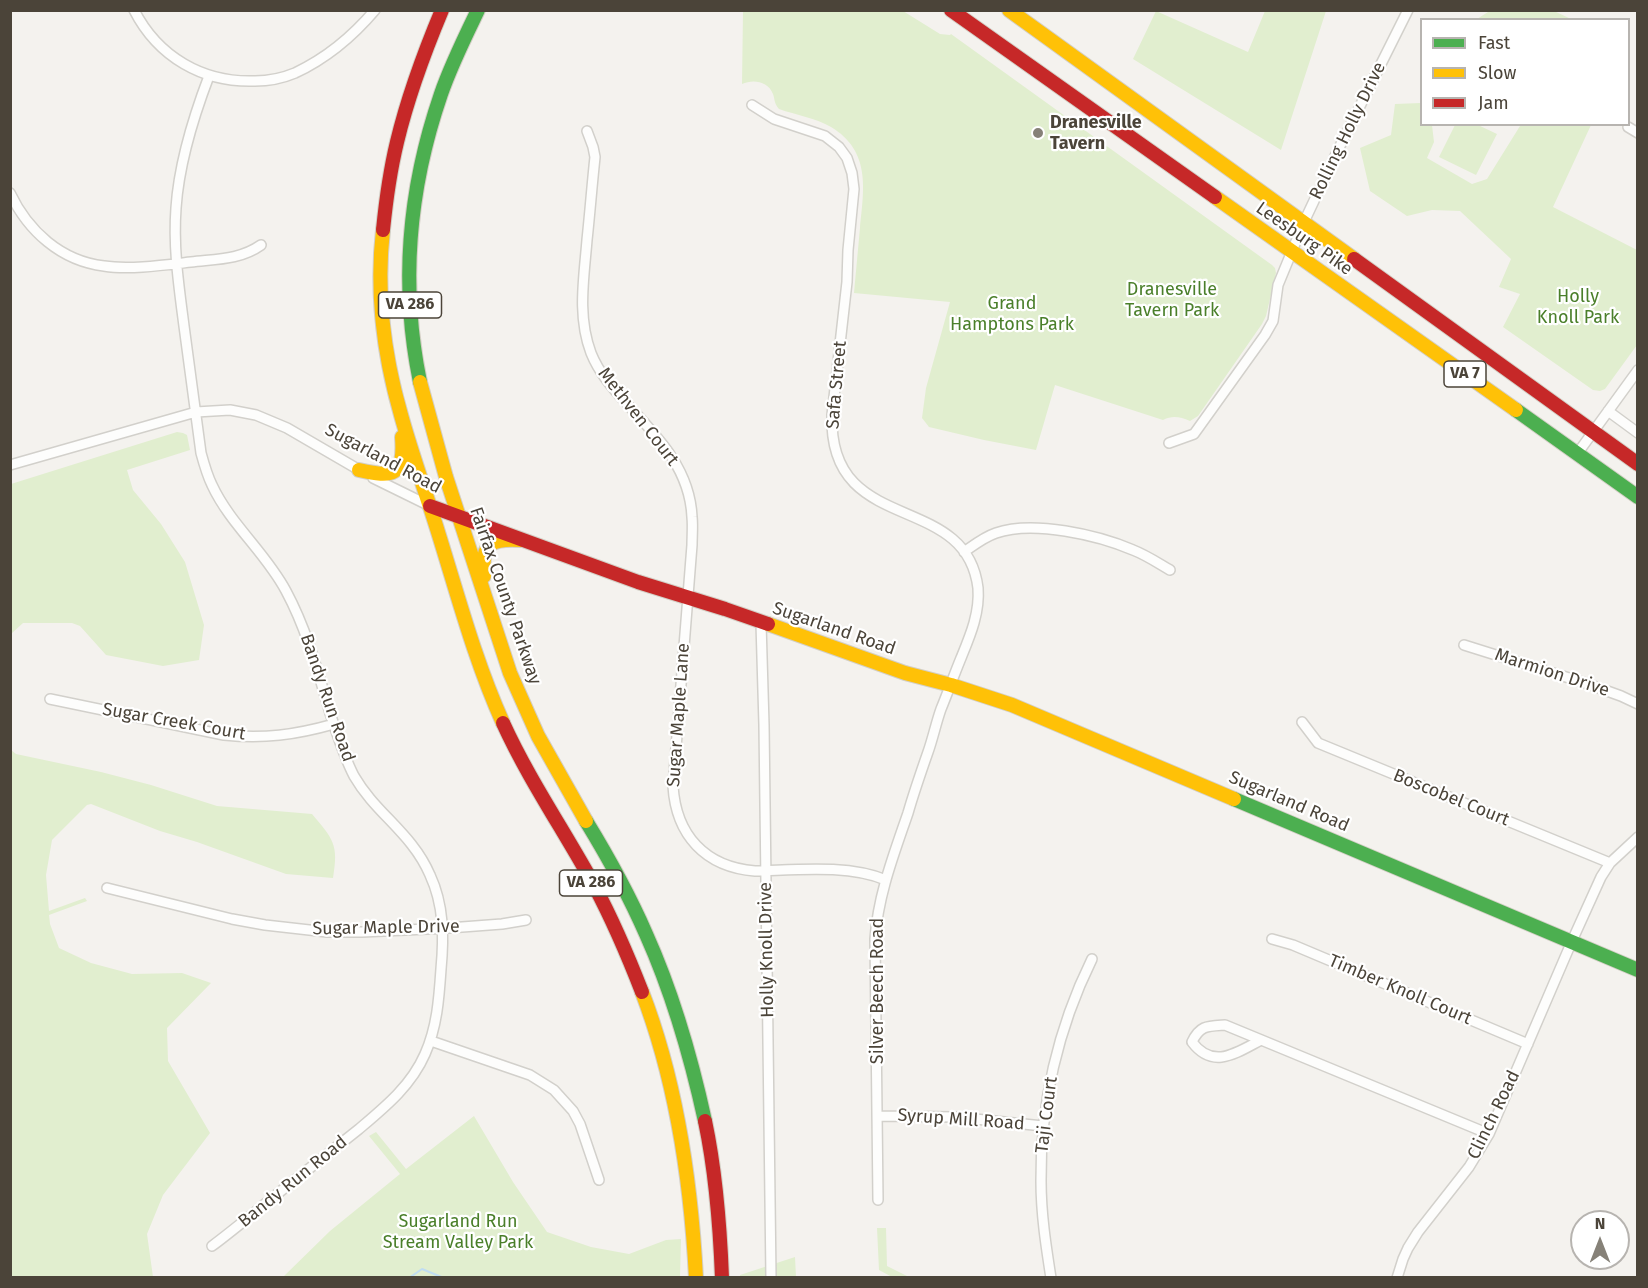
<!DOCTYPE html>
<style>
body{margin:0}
#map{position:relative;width:1648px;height:1288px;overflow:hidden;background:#f4f2ee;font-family:"Fira Sans",sans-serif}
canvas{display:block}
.frame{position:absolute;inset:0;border:12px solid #4b4439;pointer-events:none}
.legend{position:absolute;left:1420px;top:18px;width:210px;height:108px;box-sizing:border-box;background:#fff;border:2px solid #b7b4b0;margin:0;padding:8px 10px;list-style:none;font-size:18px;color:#4b4439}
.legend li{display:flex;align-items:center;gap:12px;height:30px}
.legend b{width:30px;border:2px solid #b7b4b0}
.north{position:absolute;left:1570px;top:1210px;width:60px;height:60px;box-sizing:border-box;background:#fff;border:2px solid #b7b4b0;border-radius:50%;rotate:0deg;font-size:16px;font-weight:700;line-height:24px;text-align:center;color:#4b4439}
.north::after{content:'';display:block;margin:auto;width:21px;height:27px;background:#868178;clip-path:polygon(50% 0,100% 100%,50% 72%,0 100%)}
</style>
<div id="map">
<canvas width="1648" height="1288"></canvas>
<div class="frame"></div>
<ul class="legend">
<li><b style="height:8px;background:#4caf50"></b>Fast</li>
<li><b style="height:8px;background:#ffc107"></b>Slow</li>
<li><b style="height:8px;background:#c62828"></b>Jam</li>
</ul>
<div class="north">N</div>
</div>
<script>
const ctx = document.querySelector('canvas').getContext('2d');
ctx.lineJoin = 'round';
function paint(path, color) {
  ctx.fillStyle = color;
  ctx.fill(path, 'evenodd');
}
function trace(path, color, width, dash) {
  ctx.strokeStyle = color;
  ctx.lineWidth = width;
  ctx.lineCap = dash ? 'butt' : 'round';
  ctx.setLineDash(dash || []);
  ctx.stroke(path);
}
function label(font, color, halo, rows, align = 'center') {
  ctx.font = font + ' "Fira Sans",sans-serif';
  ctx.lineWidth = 4.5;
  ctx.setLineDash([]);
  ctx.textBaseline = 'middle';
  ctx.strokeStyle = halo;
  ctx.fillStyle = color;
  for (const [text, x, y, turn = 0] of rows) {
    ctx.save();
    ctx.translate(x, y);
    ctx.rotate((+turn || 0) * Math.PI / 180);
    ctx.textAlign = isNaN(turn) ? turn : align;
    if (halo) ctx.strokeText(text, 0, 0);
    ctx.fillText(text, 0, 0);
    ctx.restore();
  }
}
const green = new Path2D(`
 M1488,10L1554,11L1571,19H1477L1488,12Z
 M743,11H903L940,34L950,35L951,34L1272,265L1275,268L1276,273L1266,316L1262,324L1198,416L1190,421C1180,417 1173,415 1163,420L1055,385L1036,450L984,440L929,427L922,418L926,388L950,302L854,293C856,271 858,249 860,228C864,189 871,151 831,127C816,118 796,115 779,109C774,103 775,100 773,94C768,81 753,79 742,84Z
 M1156,11L1248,52L1265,11H1326L1281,150L1133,59Z
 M1421,103L1422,124L1432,125L1434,142L1427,158L1472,184L1487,179L1520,126L1518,125H1591L1553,207L1637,250V345L1605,389L1600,391L1593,390L1503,327L1520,294L1499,287L1511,259L1460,211L1432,210L1407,216L1370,191L1360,148L1391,135L1395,104Z
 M1455,125H1478L1497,134L1476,175L1439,157Z
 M177,432L183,433L187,435L190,450L127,470L133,490L161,524L185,562L204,625L199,660L163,666L106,655L80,626L72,623H23L11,634V484Z
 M11,750L16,754L101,772L151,785L217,806L312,814C333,839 339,844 333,878L286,874L197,842L160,831L91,804L87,805L52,840L46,875L49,911L85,898L87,901L49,915L50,924L59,948L91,963L132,974L182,973L211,983L167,1028L168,1061L210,1133L163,1195L147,1234L153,1277H11Z
 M474,1116L513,1182L547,1232L591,1247L629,1254L666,1240L681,1239L680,1277H283L330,1231L400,1174L369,1136L376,1132L406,1169Z
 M877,1228H886L887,1266L909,1277H892L879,1270Z
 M795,1257L796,1277L740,1278V1275Z`);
const stream = new Path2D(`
 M409,1278L422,1269L444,1278`);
const street = new Path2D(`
 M134,10C158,57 203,83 255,81C268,81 283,78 295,73C327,58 353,36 375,10
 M209,76C193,118 179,163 176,208C173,248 179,287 184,326C190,368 195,411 201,453C204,464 207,475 212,485C230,524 266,553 286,591C307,630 318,672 330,713C337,734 344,757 354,776C376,814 412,833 430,875C444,905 444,937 441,969C439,999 437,1027 425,1054C411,1086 385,1107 359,1129C336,1147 314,1165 291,1183C264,1204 239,1226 212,1246
 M752,105L774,119L825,136L839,147L847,158L852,173L854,189L848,250L847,282L832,415C828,538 966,489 978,588C980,613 970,636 961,658C954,675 948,692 941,709C936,723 933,738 928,752C921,772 914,792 908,813C894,854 878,895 875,939L878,1200
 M1628,127L1638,133
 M587,131L593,147L595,157C592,185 590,212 587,240C584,278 577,316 591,353C599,373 613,389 628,405C659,438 690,470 692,517C693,526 692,536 692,545L673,786C676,835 705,867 755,871C795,870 848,864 886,880
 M10,193C28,231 61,261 104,266C129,270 165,265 191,262C215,259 240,260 261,245
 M1608,411L1638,433
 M1169,443L1194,434L1265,335L1273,321L1278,285L1304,222L1337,152L1408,10
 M1577,454L1638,370
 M10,465L196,412L230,410L256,415L287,428L361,471
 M373,478L428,505
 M964,552C974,545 984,537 996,533C1033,520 1098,535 1133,550C1146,555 1158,563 1170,570
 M761,623L764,725L771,1278
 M1464,645L1585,683L1621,696L1638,704
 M50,699L224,735C264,739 295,735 334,724
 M1302,722L1318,743L1610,863
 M107,888L232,919L265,925L327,932H362L449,928L502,924L526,920
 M1272,939L1293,945L1528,1044
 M1261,1040C1236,1053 1213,1070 1192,1042C1200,1025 1208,1026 1225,1025L1489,1134
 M431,1041L530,1075L554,1090L573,1111L580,1124L599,1180
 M878,1116L956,1117L1043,1126
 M1051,1278C1046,1246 1041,1214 1041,1181C1040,1105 1058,1028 1092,959
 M1397,1278L1403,1259L1408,1248L1418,1232L1469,1167L1489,1134L1572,941L1601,877L1610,863L1638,837`);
const fast = new Path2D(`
 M420,382C400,285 409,187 441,94C451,65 465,37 478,10
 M1516,410L1638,497
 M1234,799L1638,970
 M586,821C608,857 629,895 646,934C673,994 691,1057 705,1121`);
const slow = new Path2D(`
 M1009,10L1354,259
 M1215,197L1516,410
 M383,230C376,291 384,356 401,415C412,455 426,493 438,532C458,596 475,661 503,723
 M420,382L446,477L510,673L538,736L586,821
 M359,470C393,478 405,476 402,437
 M484,576C481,544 490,538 521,540
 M768,624L905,673L951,685L1012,705L1234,799
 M642,992C677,1083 691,1181 696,1278`);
const jam = new Path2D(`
 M951,10L1215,197
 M383,230C386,200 390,171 397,142C408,96 424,53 442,10
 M1354,259L1638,464
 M430,506L638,582L725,609L768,624
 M503,723C529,780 565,832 595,887C613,921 628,956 642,992
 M705,1121C716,1173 720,1226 722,1278`);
const markers = [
 [1038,133,6,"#868178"]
];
const shields = [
 [410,305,63],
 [1465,374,42],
 [591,883,63]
];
const shieldNames = [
 ["VA 286",410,305],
 ["VA 7",1465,374],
 ["VA 286",591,883]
];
const poiNames = [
 ["Dranesville",1050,123],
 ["Tavern",1050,144]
];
const streetNames = [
 ["Rolling Holly Drive",1348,131,-64],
 ["Leesburg Pike",1304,239,35],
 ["Safa Street",837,385,-85],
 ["Methven Court",638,417,52],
 ["Sugarland Road",383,459,28],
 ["Fairfax County Parkway",505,596,71],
 ["Sugarland Road",834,629,19],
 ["Marmion Drive",1552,673,18],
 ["Bandy Run Road",327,698,71],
 ["Sugar Maple Lane",679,715,-86],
 ["Sugar Creek Court",174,722,10],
 ["Boscobel Court",1451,798,22],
 ["Sugarland Road",1289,802,23],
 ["Sugar Maple Drive",386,928,-1],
 ["Holly Knoll Drive",767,950,-91],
 ["Timber Knoll Court",1400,990,23],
 ["Silver Beech Road",878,991,-90],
 ["Taji Court",1047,1115,-83],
 ["Clinch Road",1494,1115,-64],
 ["Syrup Mill Road",961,1120,4],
 ["Bandy Run Road",293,1182,-39]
];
const parkNames = [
 ["Dranesville",1172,290],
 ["Tavern Park",1172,311],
 ["Holly",1578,297],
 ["Knoll Park",1578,318],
 ["Grand",1012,304],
 ["Hamptons Park",1012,325],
 ["Sugarland Run",458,1222],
 ["Stream Valley Park",458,1243]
];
paint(green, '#e1eecf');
trace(stream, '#c0ddf1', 2);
trace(street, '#d2d0cb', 12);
trace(fast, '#d3cfc5', 16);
trace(slow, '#d3cfc5', 16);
trace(jam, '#d3cfc5', 16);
trace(street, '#fdfdfc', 9);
trace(fast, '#4caf50', 14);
trace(slow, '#ffc107', 14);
trace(jam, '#c62828', 14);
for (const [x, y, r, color] of markers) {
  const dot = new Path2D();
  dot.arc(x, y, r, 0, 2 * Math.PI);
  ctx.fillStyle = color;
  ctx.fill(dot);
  trace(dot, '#fff', 2);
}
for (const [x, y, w] of shields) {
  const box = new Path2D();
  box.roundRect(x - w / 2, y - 13, w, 26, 4.5);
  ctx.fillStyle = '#fff';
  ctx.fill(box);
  trace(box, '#4b4439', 1.5);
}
label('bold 16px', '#4b4439', null, shieldNames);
label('bold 18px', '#4b4439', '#fff', poiNames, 'left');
label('18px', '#4b4439', '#fff', streetNames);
label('18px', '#4a7f2a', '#fff', parkNames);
</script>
